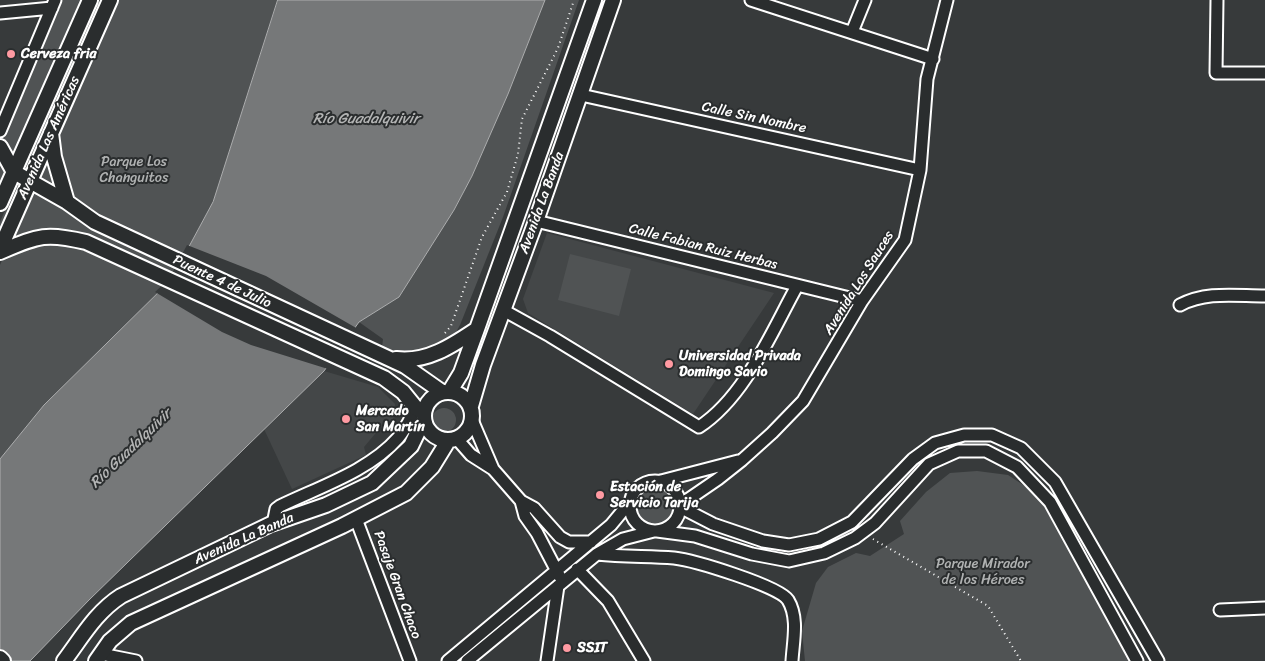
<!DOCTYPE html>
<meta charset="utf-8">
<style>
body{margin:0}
canvas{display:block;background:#373a3b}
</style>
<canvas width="1265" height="661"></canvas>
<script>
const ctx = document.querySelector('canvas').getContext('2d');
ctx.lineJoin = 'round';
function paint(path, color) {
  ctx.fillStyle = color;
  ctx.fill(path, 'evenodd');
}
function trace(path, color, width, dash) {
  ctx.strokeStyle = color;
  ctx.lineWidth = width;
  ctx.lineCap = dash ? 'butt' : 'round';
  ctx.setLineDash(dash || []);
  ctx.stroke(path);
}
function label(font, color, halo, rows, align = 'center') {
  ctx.font = font + ' Sriracha,sans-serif';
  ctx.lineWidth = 4;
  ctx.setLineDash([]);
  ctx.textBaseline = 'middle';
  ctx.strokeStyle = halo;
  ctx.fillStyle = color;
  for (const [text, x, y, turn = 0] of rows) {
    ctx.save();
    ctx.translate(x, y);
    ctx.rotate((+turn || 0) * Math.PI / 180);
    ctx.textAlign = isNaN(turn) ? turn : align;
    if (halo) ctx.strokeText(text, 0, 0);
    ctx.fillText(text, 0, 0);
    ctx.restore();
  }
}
const built = new Path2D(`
 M547,233L774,293L693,414L528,313L523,299Z
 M324,371L378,387L395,404L392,431L380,428L364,447L366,455L292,489L264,429Z`);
const green = new Path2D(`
 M63,0H85L0,195V143Z
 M97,0H105L0,237V222Z
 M118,0H279L213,202L171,280L44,405L0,459V265Z
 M545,0H579L503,217L460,325L455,334C428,349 413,357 382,348L383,339L359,322L399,297L454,210L472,176L508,94Z
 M570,254L631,269L619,316L558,300Z
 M432 420a12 12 0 1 1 24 0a12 12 0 1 1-24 0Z
 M977,471L1008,475L1034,492L1059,527L1131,661H805L802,631L816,583L828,567L856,553L870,556L904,534L900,521L926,492L950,473Z
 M636 505a19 19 0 1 1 38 0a19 19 0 1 1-38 0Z`);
const water = new Path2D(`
 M278,0H545L508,94L472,176L454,210L399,297L359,322L324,371L89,600L30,661H0V459L44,405L171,280L213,202Z`);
const pier = new Path2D(`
 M187,245L266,276L358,329L328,369L251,345L222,332L155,292L169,279Z`);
const path = new Path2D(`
 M445,333L451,326L482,237L507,192L518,154L522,119L558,48L574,0
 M873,539L988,606L1021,661`);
const minor = new Path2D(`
 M751,0L933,59
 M1217,0L1216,73H1265
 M0,13L52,8
 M852,32L865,0
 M581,95L920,170
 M0,131L55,0
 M536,221L862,301
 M1180,305C1207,291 1235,296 1265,296
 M503,310L550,336L699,427C745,397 771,333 797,286
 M472,420L493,469
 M457,439L471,455L493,469L521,501L534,508L560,537L569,542H591
 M630 506a25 25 0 1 1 50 0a25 25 0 1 1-50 0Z
 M661,481L738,461
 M521,501L525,516L537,533L560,577
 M680,505L718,479L742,460L772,433L803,401L862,301L905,240L920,170L927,79L947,0
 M680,507L713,524L763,541L789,545L819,539L852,522L913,459L935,443L964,435H992L1021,448L1055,482L1158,661
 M356,519L410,661
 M273,524L276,509L280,506C319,487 369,471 398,438C405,430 411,418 416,408
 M657,531L695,536L752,554L789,561L824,553L855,538L875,523L929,464L958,451H986L1017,467L1050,502L1137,661
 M597,554C623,557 648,556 674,558C693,560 779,586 788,600C799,618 793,642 792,661
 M577,569L608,601L644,661
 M1220,610L1265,608
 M101,654L136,661
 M448,661L611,525L630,502
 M467,661L597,554L623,539L654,531
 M547,661L558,586`);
const major = new Path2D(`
 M51,133L54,157L67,202L95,222L405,366L442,392
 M0,147L14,172L67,202
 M0,203L90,0
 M0,249L110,0
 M0,252C38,236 45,232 86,242L384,378L403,392L416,408L424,413
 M396,359C427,363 453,345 477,329
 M450,391L461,373L477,329L594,0
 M424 416a24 24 0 1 1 48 0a24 24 0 1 1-48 0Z
 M471,406L483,365L536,221L613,0
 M0,658L3,661
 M64,661C82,637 96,612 121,596L271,524L326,505L372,483L411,446L424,419
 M96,661L110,641L131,623L342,526L406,493L432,467L448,441`);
const markers = [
 [11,54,5,"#ff9aa2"],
 [669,364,5,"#ff9aa2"],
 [346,419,5,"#ff9aa2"],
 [600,495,5,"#ff9aa2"],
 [567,648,5,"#ff9aa2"]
];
const poiNames = [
 ["Cerveza fria",21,54],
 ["Universidad Privada",679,356],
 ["Domingo Savio",679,372],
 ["Mercado",356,411],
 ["San Martín",356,427],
 ["Estación de",610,487],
 ["Servicio Tarija",610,503],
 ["SSIT",577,648]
];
const streetNames = [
 ["Calle Sin Nombre",754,118,12],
 ["Avenida Las Américas",49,138,-66],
 ["Avenida La Banda",542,203,-70],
 ["Calle Fabian Ruiz Herbas",703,247,14],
 ["Puente 4 de Julio",222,282,25],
 ["Avenida Los Sauces",859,283,-58],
 ["Avenida La Banda",244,539,-24],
 ["Pasaje Gran Chaco",397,585,70]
];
const parkNames = [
 ["Parque Los",134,162],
 ["Changuitos",134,178],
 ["Parque Mirador",983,564],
 ["de los Héroes",983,580]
];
const waterNames = [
 ["Río Guadalquivir",366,119],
 ["Río Guadalquivir",131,449,-44]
];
paint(built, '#444748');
paint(green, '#505354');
paint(water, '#767879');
trace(water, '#adaeaf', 1);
paint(pier, '#373a3b');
trace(minor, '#fff', 15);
trace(major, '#fff', 18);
trace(path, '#fff', 2, [1, 4]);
trace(minor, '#2a2d2e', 11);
trace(major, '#2a2d2e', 14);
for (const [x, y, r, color] of markers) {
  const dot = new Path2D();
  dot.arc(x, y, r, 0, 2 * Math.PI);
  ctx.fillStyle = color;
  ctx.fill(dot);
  trace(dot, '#2a2d2e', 2);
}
label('bold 14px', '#fff', '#2a2d2e', poiNames, 'left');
label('14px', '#fff', '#2a2d2e', streetNames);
label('14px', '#b0b2b2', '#2a2d2e', parkNames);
label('italic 15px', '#b4b5b5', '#2a2d2e', waterNames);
</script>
